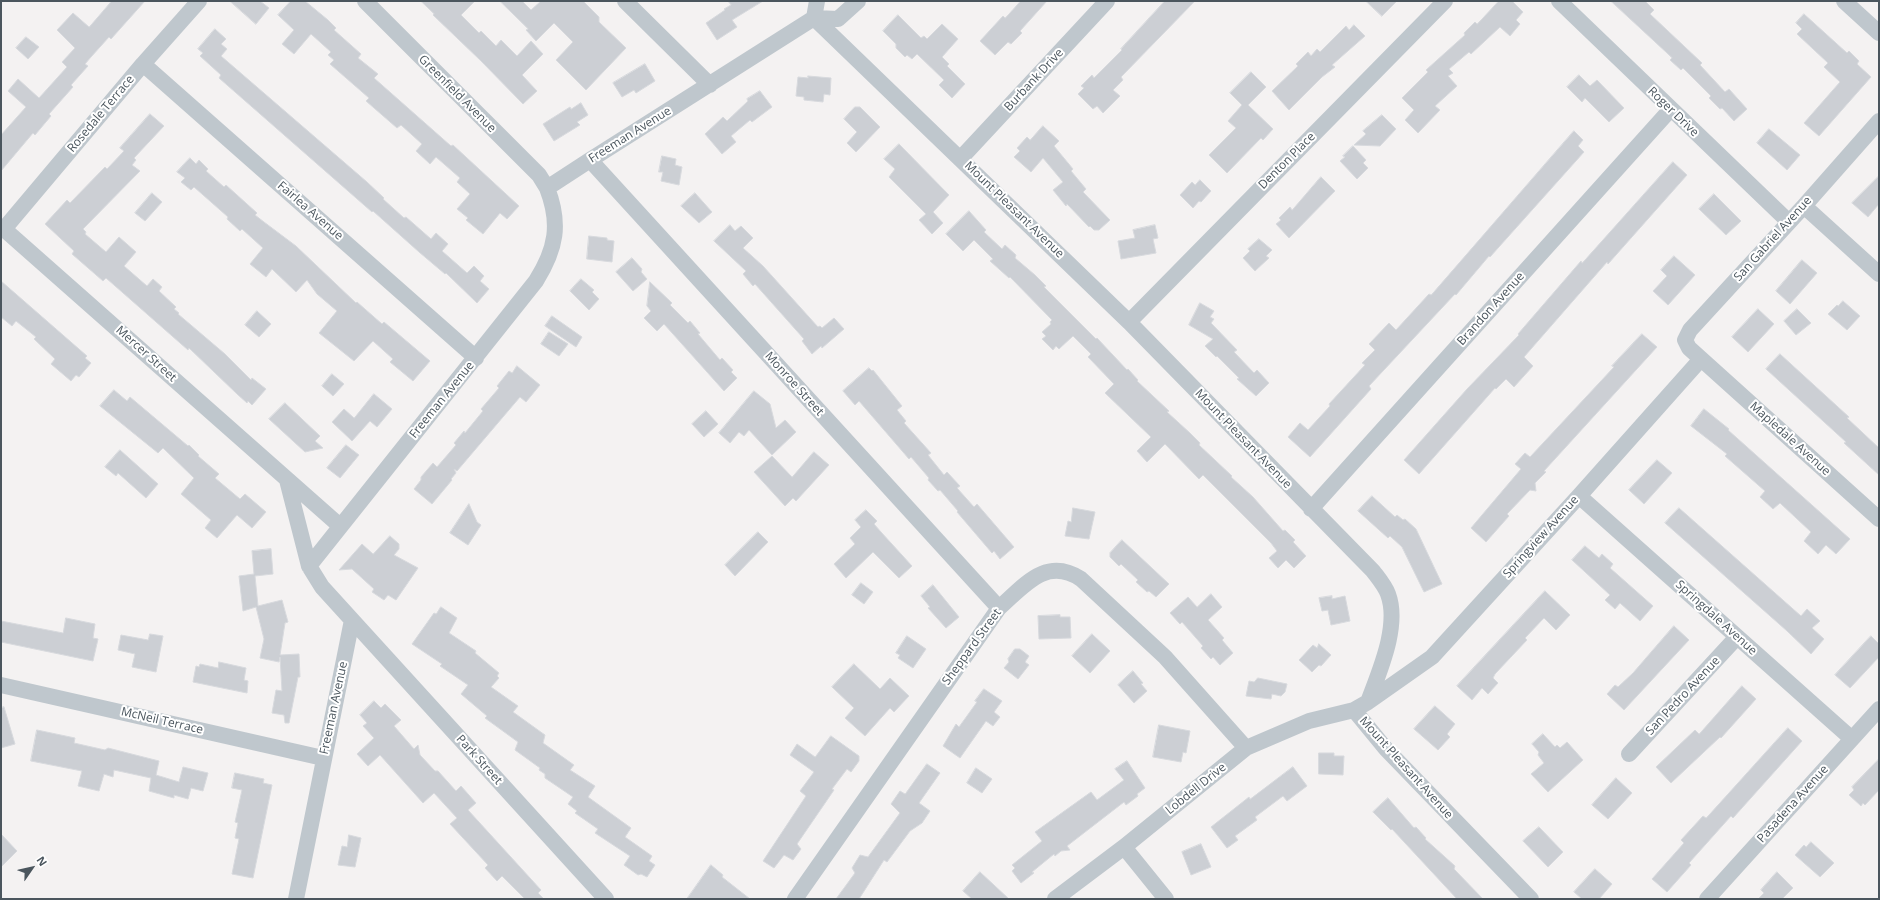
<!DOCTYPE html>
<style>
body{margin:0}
#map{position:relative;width:1880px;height:900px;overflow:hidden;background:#f4f2f2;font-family:"Open Sans",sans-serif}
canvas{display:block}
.frame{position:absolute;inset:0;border:2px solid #4b565e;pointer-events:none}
.north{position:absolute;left:12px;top:848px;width:40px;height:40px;-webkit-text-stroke:3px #fff;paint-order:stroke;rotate:56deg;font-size:11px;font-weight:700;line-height:16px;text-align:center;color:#4b565e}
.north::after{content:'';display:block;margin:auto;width:14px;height:18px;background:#4b565e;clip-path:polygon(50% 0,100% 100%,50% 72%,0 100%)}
</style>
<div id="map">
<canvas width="1880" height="900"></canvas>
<div class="frame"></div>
<div class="north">N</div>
</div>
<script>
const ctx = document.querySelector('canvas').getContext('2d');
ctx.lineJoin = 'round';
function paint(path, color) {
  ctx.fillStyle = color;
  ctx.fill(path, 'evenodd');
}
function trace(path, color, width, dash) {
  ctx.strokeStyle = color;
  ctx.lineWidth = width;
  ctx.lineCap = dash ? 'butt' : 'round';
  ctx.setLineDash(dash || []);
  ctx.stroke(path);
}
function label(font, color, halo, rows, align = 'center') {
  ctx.font = font + ' "Open Sans",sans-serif';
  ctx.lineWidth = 4;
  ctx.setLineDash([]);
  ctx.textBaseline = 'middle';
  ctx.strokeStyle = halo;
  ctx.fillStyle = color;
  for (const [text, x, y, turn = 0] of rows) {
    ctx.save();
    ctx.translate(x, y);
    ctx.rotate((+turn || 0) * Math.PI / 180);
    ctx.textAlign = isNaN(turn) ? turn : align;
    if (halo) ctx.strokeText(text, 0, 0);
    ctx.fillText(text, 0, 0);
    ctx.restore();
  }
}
const building = new Path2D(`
 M112,1H145L111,39L109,37L91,57L85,64L88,66L71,85L73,87L49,114L51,116L35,135L33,133L1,171V135L26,107L8,91L18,79L39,98L67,67L62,62L75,48L57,30L73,13L89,27Z
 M230,1H260L269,8L256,24Z
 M291,1H305L328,20L336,28L334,30L361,54L358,58L378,74L374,78L451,146L453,145L519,206L507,219L500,213L483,234L466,220L468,218L457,209L470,194L457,182L460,178L436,157L430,164L416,151L422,144L401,125L397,128L366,101L369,98L330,64L334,60L328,55L331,52L311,34L294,54L282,44L294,30L278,15Z
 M421,1H475L461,15L479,33L481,31L496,46L501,40L517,56L531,41L543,54L522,75L537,91L523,104L481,61L433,15L434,14Z
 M500,1H522L531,10L541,1H583L599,17V22L626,48L586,90L556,60L573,42L554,23L536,41L526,30L528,29Z
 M728,1H763L732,20L737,27L717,40L706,23L725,10L724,9L731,5Z
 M1021,1H1047L1020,31L1022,33L1011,44L1008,42L995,55L980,41L1003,16L1005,18Z
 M1165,1H1195L1121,77L1123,80L1113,90L1120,96L1103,113L1097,106L1093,109L1078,94L1084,88L1081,86L1092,75L1094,78L1122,50L1121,49Z
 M1366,1H1397L1382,16Z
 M1499,1H1512L1523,12L1516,20L1520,24L1510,36L1500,27L1471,54L1469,52L1449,69L1453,73L1448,76L1457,86L1435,106L1440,110L1418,133L1405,120L1414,110L1402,98L1428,72L1426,70L1465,35L1464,33L1475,22L1477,24Z
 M1611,1H1645L1654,10L1650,14L1702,63L1700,65L1725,92L1729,89L1747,109L1734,121L1722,108L1720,109L1709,98L1711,96L1683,68L1681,70L1670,60L1672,58Z
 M1804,14L1847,53L1849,51L1859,61L1857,64L1871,77L1819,136L1804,123L1840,82L1824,67L1828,63L1797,34L1802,29L1796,23Z
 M898,15L921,38L924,36L927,39L942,24L958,39L942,57L949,64L947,66L965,84L952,98L939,85L944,80L917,54L912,59L907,55L905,57L896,48V44L883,31Z
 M1354,25L1365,36L1332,65L1335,67L1322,77L1289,110L1272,91L1298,66L1296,64L1308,52L1311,56L1317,49L1320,52L1346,26L1349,30Z
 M215,29L226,39L221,44L227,49L221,56L367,182L384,198L383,199L404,218L406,217L431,239L436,233L448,244L442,251L467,273L474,266L484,276L480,281L489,289L477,303L446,273L445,274L419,252L373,211L372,212L219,78L221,75L200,56L203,53L198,49Z
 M26,37L39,47L28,59L16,48Z
 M645,64L655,81L636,93L634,90L622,97L613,83Z
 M1251,72L1266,87L1248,105L1273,129L1263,140L1261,138L1227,173L1209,155L1236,128L1228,121L1242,105L1230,93Z
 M1579,75L1590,86L1597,80L1624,108L1609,122L1585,98L1582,102L1567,87Z
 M808,76L831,78L830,95L824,94L823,102L804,100V97L796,96L798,77L808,78Z
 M760,91L772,107L752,122L750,120L731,136L736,142L722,154L705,134L723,117L727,121L748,101L747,99Z
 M581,103L588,115L577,122L580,125L554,141L543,124L570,107L571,109Z
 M855,107H860L880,127L856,152L847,143L857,132L844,119Z
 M150,114L164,126L134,158L136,160L132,165L140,171L83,229L86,232L85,234L106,252L119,237L136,252L124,266L147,286L153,279L162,287L159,291L176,307L174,309L179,313L178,314L225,354L251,380L252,378L266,389L252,405L248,401L247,403L237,394L189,348L188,350L106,278L103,281L72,254L74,251L45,224L67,200L70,203L105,167L107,169L124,151L120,148Z
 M1382,115L1396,129L1380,146L1354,145L1366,134L1363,131Z
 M1043,126L1059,141L1054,146L1073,169L1071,171L1086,189L1083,192L1110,220L1099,230H1094L1090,226L1089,227L1067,204L1066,206L1053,190L1063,182L1043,158L1031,172L1014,157L1020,151L1017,148L1027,137L1030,140Z
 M1769,129L1800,155L1787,170L1757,143Z
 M1574,131L1583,140L1578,146L1584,152L1490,257L1489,256L1456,295L1455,294L1369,386L1371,389L1310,457L1288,437L1300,423L1308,430L1330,406L1329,404L1365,365L1362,363L1375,350L1369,344L1389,323L1396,330L1429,294L1431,295Z
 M899,144L949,195L933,212L943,223L932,234L919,220L926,214L889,177L895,169L884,159Z
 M1353,146L1366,160L1363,163L1368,168L1357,179L1340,161L1345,157L1343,156Z
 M662,156L676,159L675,165L682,167L679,185L661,181L663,172H659Z
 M190,158L196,164L199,160L208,169L206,171L224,187L226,185L257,213L255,215L264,222L296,246L356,303L357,302L382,324L384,322L430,361L413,381L390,362L393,359L373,341L354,361L319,333L337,311L317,294L307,280L296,292L272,269L266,277L250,264L263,248L242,229L240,231L227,219L228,217L194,187L191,190L181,182L185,178L177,172Z
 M1673,162L1687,175L1608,264L1607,262L1524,357L1533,366L1514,387L1506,379L1496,389L1495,388L1419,474L1404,460L1467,389L1519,335L1518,334L1581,261L1582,263Z
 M1879,176V204L1868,217L1852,203Z
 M1321,177L1335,191L1289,238L1276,224L1281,220L1279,218L1290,207L1292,210Z
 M1200,180L1211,191L1201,202L1199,201L1193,208L1180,195L1192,182L1195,185Z
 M152,193L162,202L145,221L135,213Z
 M695,193L712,212L699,223L681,206Z
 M1714,194L1741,221L1726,235L1699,209Z
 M969,211L986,230L984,232L1002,249L1005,245L1016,255L1015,258L1035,275L1046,286L1044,287L1096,339L1097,338L1127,370L1128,369L1138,380L1137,381L1169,411L1167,412L1190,433L1200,443L1199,445L1232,476L1231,477L1253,497L1283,531L1285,530L1295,540L1293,542L1306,556L1294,568L1286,560L1278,568L1269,558L1277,551L1271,543L1203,475L1199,479L1165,444L1147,462L1137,451L1151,437L1105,393L1114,384L1088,357L1091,354L1073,336L1059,349L1056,346L1053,350L1042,339L1046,336L1042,332L1051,324L1050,322L1052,320L1010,277L1009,278L990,261L993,259L974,240L963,251L946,234Z
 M730,225L735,231L741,226L753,238L743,248L763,266L818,327L820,326L822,328L834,318L844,329L822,348L821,346L812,354L802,341L804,339L755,284L753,286L743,274L746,271L714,241Z
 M1155,225L1158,238L1153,239L1156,253L1121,259L1118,241L1135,238L1133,230Z
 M589,236L607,238V240L614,241L612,262L587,259Z
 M1259,239L1272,250L1266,256L1269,258L1255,271L1243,258L1250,251L1248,249Z
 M1674,256L1695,275L1668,305L1653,291L1667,276L1661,270Z
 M632,258L642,269L641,272L647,279L633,291L616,272Z
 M1802,260L1817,273L1790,304L1776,291Z
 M581,279L594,290L592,292L599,299L589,310L570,291Z
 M1,281L87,356L85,358L91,363L79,377L76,375L71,381L51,364L55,359L34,339L36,337L16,321L12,326L1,317Z
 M650,282L672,303L670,305L688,323L690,321L700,333L698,334L720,360L722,358L733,370L731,372L737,378L724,391L664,324L657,331L644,318L651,311L647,306Z
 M1843,301L1860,316L1847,330L1828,314L1837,305L1838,306Z
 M1200,303L1214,311L1210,317L1214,319L1211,323L1237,350L1234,352L1254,373L1257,370L1269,383L1256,396L1237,379L1239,378L1217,356L1216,357L1205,346L1213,339L1189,325Z
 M1758,309L1774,324L1748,352L1732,337Z
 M1797,309L1811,323L1796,335L1784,321Z
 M257,311L271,324L259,337L245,325Z
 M552,316L582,337L576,347L545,326Z
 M549,332L568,344L559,356L541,344Z
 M1642,334L1657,347L1544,471L1546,472L1535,483L1536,491L1530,490L1507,514L1509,516L1486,542L1471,528L1521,469L1515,464L1525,453L1530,457L1614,367L1612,366Z
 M1780,354L1849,417L1847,418L1879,448V475L1844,443L1846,442L1766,369Z
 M517,366L540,385L526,402L520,397L457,471L454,469L456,473L451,479L452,480L432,504L414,489L421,480V477L433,463L437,467L456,445L454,443L464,431L465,433L483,411L481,409L499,388L497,386L509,371L512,373Z
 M869,368L872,371L873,370L902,406L897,410L906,421L904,423L931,453L928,455L944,475L947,472L960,486L957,488L974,507L977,504L1014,547L1000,559L994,551L992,553L957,512L958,511L940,490L938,491L928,480L929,478L911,457L909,459L859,401L855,405L843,391Z
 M332,374L344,384L333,396L322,386Z
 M114,390L127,401L130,397L188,446L189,445L199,455L198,456L219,474L215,478L240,499L245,494L266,512L252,528L237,515L217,538L205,528L211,520L181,494L194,478L163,448L158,453L100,406Z
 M754,391L770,404L776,428L785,420L796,432L772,455L749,430L744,436L739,432L730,443L719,433Z
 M374,394L392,409L377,427L370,421L352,441L332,422L344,409L354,418Z
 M285,403L320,436L315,441L323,448L305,452L269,419Z
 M1704,409L1729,429L1728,430L1850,539L1836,554L1826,545L1818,554L1804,541L1811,532L1780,503L1773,509L1760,497L1765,491L1725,456L1727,454L1691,426Z
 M706,411L718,424L704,437L692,424Z
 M346,445L359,455L340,478L327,468Z
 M120,450L158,484L146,498L118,473L116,476L105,467Z
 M814,452L829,465L796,501L793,498L785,506L754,472L772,456L792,477Z
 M1657,460L1672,473L1644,504L1629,490Z
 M1372,496L1395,517L1397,515L1403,520L1405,519L1416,529L1442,584L1424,592L1402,547L1390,536L1388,538L1358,511Z
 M469,504L477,522L481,525L468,545L450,533Z
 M1073,508L1095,512L1089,539L1065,536L1068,521L1071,522Z
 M1679,508L1801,616L1807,609L1820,621L1812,628L1824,639L1811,654L1787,631L1665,523Z
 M866,510L877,521L874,524L881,532L912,566L899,578L873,552L846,578L834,564L855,544L850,538L861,527L855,520Z
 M758,532L768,542L735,576L725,565Z
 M390,536L399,544V549L394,555L418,568L396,600L388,595L384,600L372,592L374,589L352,569L339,570L362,544L373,554Z
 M1122,540L1169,584L1156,597L1149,591L1147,592L1136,582L1138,580L1121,564L1119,566L1110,557V553Z
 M1585,546L1599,558L1602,554L1613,564L1610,568L1653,606L1640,621L1620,603L1615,609L1605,600L1610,595L1572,560Z
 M271,549L273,574L255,576L258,606L282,600L288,622L285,623L280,655L299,654L300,677H298L289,723H285L284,715L272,713L276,690L282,691L280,657L279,662L260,658L264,639L256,607L243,611L239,576L254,574L252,551Z
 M861,583L873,592L864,604L852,595Z
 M933,585L959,617L946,628L928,608L930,607L921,596Z
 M1545,591L1570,615L1556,630L1544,618L1525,638L1527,640L1495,674L1493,678L1498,683L1488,694L1482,688L1472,700L1457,686Z
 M1211,594L1222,607L1208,620L1224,638L1222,640L1233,653L1220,665L1213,657L1211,659L1201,648L1203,646L1182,622L1180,624L1170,613L1188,597L1197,607Z
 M1332,596V599L1345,596L1350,621L1331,625L1328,610L1322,611L1319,598Z
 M441,607L457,618L449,633L476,651L475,653L499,673L497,676L499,678L491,687L518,706L513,712L545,735L543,743L574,765L570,770L595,786L588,797L631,828L625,837L652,856L649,861L655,865L647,877L641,874L638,875L624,865L630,856L595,833L598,829L575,813L577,811L568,804L573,797L545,778V774L539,770L540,768L515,750L518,742L485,718L487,716L461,694L468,685L440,666L442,664L412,644L434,613L436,614Z
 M1060,615V617H1070L1071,638L1039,639L1038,616Z
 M66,618L95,624L93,638L98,639L93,661L1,642V621L63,633Z
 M1674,626L1689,640L1624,710L1607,694L1615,685L1618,687L1633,673Z
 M150,634L163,636L156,672L132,667L135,654L118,650L121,635L148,640Z
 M1092,634L1110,651L1090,673L1072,656Z
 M907,636L926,649L913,668L898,658L900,655L896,653Z
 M1871,636L1879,644V657L1850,688L1835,675Z
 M1319,644L1331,655L1321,666L1319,665L1312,672L1299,660L1313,645L1317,648Z
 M1015,649H1020L1029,656L1025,662L1029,665L1018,679L1004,668L1009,662L1008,659Z
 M219,662L246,668L244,680L248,681L247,693L193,682L196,666L199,667L200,664L218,668Z
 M854,664L880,689L890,678L909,696L894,712L890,708L865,736L845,718L854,708L832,687Z
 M1133,671L1143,683L1141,684L1147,691L1134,703L1118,685Z
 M1258,678L1287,684L1285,692L1281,696L1272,694L1271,699L1246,696L1249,681L1254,682Z
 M1742,686L1756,699L1721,738L1720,737L1671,783L1656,767L1695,730L1699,734Z
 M984,689L1002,701L994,712L1000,717L993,726L986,721L960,758L943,746L956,724L959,727L977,702L975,701Z
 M374,701L381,708L385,704L401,720L394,726L414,749L418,745L420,755L435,771H438L456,791L461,786L476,803L468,810L541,890L538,893L544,899H525L502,876L497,881L485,868L488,865L450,824L457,818L434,793L423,803L380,755L368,766L357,754L374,738L363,726L367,723L360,715Z
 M1435,706L1455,724L1447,734L1450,737L1438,750L1414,729Z
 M4,707L15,744L1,748V708Z
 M1159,725L1190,731L1186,753L1183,752L1181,762L1153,757Z
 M1788,728L1802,741L1733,818L1731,816L1689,863L1691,865L1667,892L1652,879L1684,843L1681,840L1703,816L1706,818Z
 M37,730L75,738L74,743L105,750L108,748L159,761L156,775L179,782L183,767L208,773L203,791L191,788L188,799L174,795V798L149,791L151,778L114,770L113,777L104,774L99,791L78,786L82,771L31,761Z
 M1543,734L1555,747L1557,745L1560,748L1567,742L1583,760L1548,792L1531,774L1544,763L1538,755L1539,752L1532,744Z
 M831,736L859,756V761L851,772L847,769L832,789L834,790L797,844L801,849L793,860L784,855L774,868L763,861L806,796L800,791L814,772L790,755L797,744L815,757Z
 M1319,753H1334V756H1344L1343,775L1319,774Z
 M1879,759V790L1865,805L1863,803L1861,806L1849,795L1854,790L1852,787Z
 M1127,761L1145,788L1137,794L1138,796L1126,805L1124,802L1067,846L1070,850L1061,851L1055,856L1054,854L1032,872L1034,873L1021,883L1012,871L1015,868L1012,865L1042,841L1035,832L1091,792L1097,800L1124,780L1115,769Z
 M927,764L940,773L919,803L930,811L922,823L910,831L887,862L884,860L859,899H836L855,873L852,868L860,855L868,857L900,813L891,804L900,791L905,794Z
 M1293,767L1307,786L1287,801L1283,796L1255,817L1257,820L1235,836L1238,840L1227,848L1211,827L1249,797L1250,799Z
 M976,768L992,779L982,793L967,783Z
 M235,773L264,779L263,783L272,785L253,878L232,874L239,839L235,838L238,823L235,822L242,790L232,788Z
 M1616,778L1632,793L1608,819L1592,805Z
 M1388,798L1414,828L1416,827L1426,838L1425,839L1455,866L1454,869L1483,899H1457L1392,829L1391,830L1373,812Z
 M1539,827L1563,852L1548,867L1523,841Z
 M1,834L17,851L1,867Z
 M349,835L361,838L355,867L338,865L342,846L347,847Z
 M1811,842L1834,863L1820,877L1795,855L1804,845L1806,847Z
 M1201,844L1211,867L1191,875L1182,852Z
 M711,865L723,875L722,877L750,899H687Z
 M1595,869L1612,884L1599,899H1582L1574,892Z
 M980,872L1009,899H972L963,891Z
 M1777,872L1793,888L1782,899H1758L1764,893L1761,890Z`);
const minor = new Path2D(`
 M199,1L143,64L4,229L340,526
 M365,1L539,175L547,188
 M625,1L710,85
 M1559,1L1789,222
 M1844,1L1879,33
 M814,18L1129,322L1373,571C1379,579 1385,586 1388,594C1400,626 1379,672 1368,702
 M814,18L817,1
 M143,64L476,358
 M1879,121L1804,206L1690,330L1685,340L1689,348L1879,519
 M961,158L1107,1
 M590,160L999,608
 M1804,206L1879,274
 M1129,322L1445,1
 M287,480L309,566
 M1579,496L1852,739
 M1311,509L1670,110
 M352,620L606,899
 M1,685L323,758
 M1354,710L1386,749L1531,899
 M1629,754L1737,637
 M1124,847L1166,899
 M296,899L352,620L322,587L309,566L536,281C556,249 561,224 547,188L590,160L814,18L838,19L858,1
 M795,899L999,608C1024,586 1046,556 1081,579L1165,657L1246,748
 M1055,899L1124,847L1246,748L1309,721L1354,710L1368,702L1432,657L1579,496L1701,359
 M1707,899L1879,709`);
const streetNames = [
 ["Burbank Drive",1034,80,-47],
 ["Greenfield Avenue",457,94,45],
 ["Roger Drive",1673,112,44],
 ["Rosedale Terrace",101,114,-50],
 ["Freeman Avenue",630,135,-32],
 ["Denton Place",1287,161,-45],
 ["Mount Pleasant Avenue",1014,210,44],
 ["Fairlea Avenue",310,211,41],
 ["San Gabriel Avenue",1773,239,-48],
 ["Brandon Avenue",1491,309,-48],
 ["Mercer Street",146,354,42],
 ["Monroe Street",794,384,48],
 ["Freeman Avenue",442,400,-51],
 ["Mount Pleasant Avenue",1243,439,46],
 ["Mapledale Avenue",1790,439,42],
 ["Springview Avenue",1541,537,-48],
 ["Springdale Avenue",1716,618,42],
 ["Sheppard Street",972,647,-54],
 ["San Pedro Avenue",1683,696,-47],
 ["Freeman Avenue",334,708,-78],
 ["McNeil Terrace",162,721,13],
 ["Park Street",479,760,48],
 ["Mount Pleasant Avenue",1406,768,48],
 ["Lobdell Drive",1196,789,-39],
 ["Pasadena Avenue",1793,804,-48]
];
paint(building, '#cccfd4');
trace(building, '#d7d9dd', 1);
trace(minor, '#bfc7cd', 16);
label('12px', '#4b565e', '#fff', streetNames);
</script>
